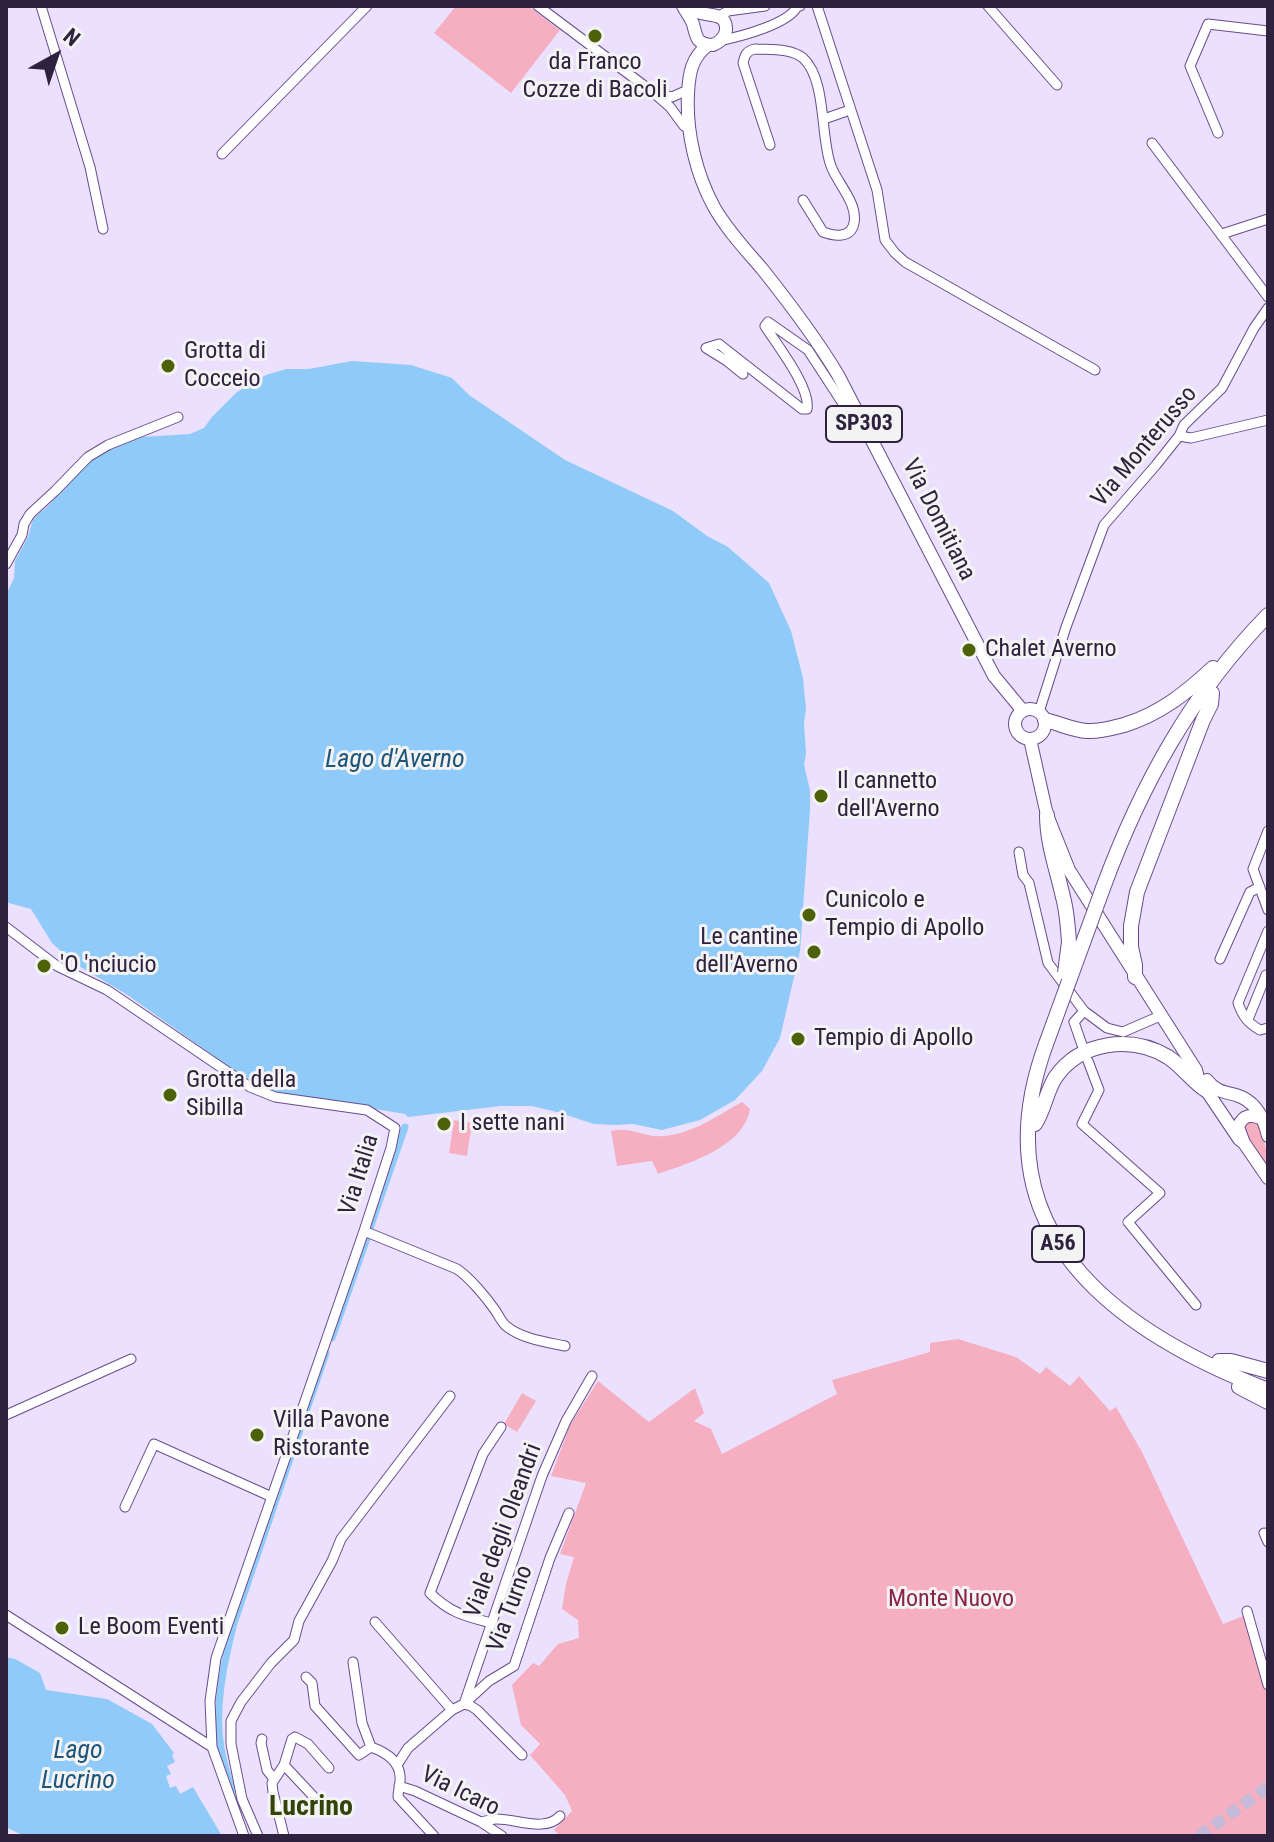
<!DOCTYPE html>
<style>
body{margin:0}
#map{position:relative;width:1274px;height:1842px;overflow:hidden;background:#ebe0fe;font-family:"Roboto Condensed",sans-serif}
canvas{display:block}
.frame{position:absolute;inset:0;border:8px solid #2e223f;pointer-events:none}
.north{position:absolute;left:16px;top:16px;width:80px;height:80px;-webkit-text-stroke:6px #f3f3f3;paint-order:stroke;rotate:40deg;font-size:22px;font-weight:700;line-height:32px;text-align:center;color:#2e223f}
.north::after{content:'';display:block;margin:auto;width:28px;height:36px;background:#2e223f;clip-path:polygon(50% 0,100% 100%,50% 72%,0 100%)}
</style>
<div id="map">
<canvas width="1274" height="1842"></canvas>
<div class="frame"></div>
<div class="north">N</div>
</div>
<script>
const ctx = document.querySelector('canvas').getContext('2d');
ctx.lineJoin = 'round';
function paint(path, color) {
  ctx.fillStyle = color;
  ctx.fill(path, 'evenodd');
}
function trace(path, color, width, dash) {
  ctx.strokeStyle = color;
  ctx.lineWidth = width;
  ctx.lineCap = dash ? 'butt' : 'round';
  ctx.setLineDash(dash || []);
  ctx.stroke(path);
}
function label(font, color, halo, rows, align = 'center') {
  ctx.font = font + ' "Roboto Condensed",sans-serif';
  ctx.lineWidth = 6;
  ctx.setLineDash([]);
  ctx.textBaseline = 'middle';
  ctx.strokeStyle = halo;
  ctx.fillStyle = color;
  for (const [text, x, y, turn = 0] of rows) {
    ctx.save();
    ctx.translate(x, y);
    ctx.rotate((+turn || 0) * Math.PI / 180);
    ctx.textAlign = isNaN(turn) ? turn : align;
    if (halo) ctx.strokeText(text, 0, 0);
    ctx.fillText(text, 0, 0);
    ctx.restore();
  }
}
const green = new Path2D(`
 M456,6H528L560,30L511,93L434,33Z
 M742,1102L750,1109C744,1147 689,1163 658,1174L652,1161L617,1166L611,1131C629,1127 638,1134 654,1136C687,1138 715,1117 742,1102Z
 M454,1120L472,1123L467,1156L449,1153Z
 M1247,1121H1257L1260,1125L1268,1157V1169L1243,1132L1244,1123Z
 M958,1339L1016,1357L1040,1374L1046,1367L1070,1386L1079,1376L1110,1411L1116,1407L1142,1452L1223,1624L1246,1615L1268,1695V1836H560L554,1830L572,1811L565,1795L530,1755L540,1744L521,1725L512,1685L533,1663L539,1666L558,1644L579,1638L578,1620L562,1609L566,1584L574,1557L560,1554L586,1483L551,1476L570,1425L598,1381L649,1422L695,1388L704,1413L694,1421L711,1429L722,1454L837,1394L832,1380L930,1352V1343Z
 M522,1393L536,1401L517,1432L504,1424Z`);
const water = new Path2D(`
 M352,361L411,365L452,378L469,395L565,460L673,511L707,536L728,547L769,583L791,631L803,678L806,709L804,723L806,753L804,765L810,790V809L800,951L780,1038L762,1071L735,1100L700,1120L662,1130L633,1124L615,1125L594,1124L557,1112L532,1106H500L408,1117L405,1114L279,1093L252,1083L126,994L74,963L52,943L31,909L9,903L6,900V595L14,578L15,561L28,537L33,519L49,505L91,460L112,448L141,437L190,434L204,428L212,417L237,392L266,375L286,369H309Z
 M6,1657L15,1659L40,1673L46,1690L107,1699L152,1724L174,1753L172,1755L175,1762L167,1766L171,1774L166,1776L170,1788L176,1786L180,1794L193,1787L222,1836H24L6,1827Z`);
const canal = new Path2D(`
 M370,1228L405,1127
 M332,1338L367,1238
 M232,1790C228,1776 223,1762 221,1748C214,1708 224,1661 234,1623L326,1353`);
const majorTunnel = new Path2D(`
 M1199,1836L1268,1787`);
const minor = new Path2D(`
 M41,6L90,167L103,229
 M538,6L654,93L670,107L684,126
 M817,6L877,190L885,240L895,253L905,262L1095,370
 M988,6L1057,85
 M719,16L728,11L765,6
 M723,40C742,36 788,24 797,7L800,6
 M657,94L672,97L683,92
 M824,119L850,110
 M1218,133L1190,66L1208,24L1268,31
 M1152,143L1268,297
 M770,145L743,63C745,55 746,51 755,49C770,50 791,48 803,58C827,80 820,137 831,166C837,183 858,203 854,223C851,239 834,236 823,232L803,200
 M222,154L367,6
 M1222,234L1268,219
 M743,374L727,361L706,348L719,344L802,409H807C811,388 777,345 765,326L768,322L808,350L851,416L861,422
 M1179,436L1191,438L1268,420
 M6,564L22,535L24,524L30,514L55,491L88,457L108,445L178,417
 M1039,712L1066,627L1104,525L1156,465L1179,436L1184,425L1222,388L1254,328L1268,308
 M1268,831L1253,869L1268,910
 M1019,852L1023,875L1029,883L1048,963L1084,1011L1107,1028L1123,1032L1160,1016
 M6,927L57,966L107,990L250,1087L275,1097L367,1110L395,1128L391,1148L364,1231L216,1658L210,1701L212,1747L244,1836
 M1268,931L1238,1003C1243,1017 1248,1023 1260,1030L1268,1028
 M1220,959L1250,892L1260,887
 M1249,1017L1266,975L1268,976
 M1082,1045L1074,1022L1084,1011
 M1088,1061L1099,1090L1082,1124L1160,1193L1128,1222L1196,1305
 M364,1231L457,1269C470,1278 486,1297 495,1310C499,1316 501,1321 506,1326C522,1339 546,1342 565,1346
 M6,1415L131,1359
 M125,1507L154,1444L272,1497
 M1264,1533L1268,1542
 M1247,1611L1268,1685
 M6,1615L212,1747
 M375,1622L452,1710
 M491,1623C465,1616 450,1613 430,1593L483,1454L501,1427
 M353,1662L362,1723L371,1747
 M306,1677L312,1683L315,1706L359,1755L371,1747C385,1752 399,1760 400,1776C401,1783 398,1790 398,1797L434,1836
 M262,1739L261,1743L267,1770L274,1779
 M522,1755L477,1710L471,1706L464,1704L542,1476L566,1421L592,1376
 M284,1765L313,1796
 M397,1765L408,1748L452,1710L464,1704L489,1681L514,1666L550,1558L569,1513
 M399,1786L415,1791L481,1822L502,1836
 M481,1822C486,1821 490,1820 495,1819C515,1818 545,1833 560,1816
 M258,1836L242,1799L231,1744V1721L241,1702L271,1663L294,1640L299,1621L332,1561L341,1539L450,1396
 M284,1836L273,1792L272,1783L284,1765L292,1739L295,1737L308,1744L329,1768`);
const major = new Path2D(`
 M683,6C686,12 691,18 693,24C697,38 696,44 713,45C720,42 725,38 726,30C727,13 711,16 701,13C696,12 693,9 689,6
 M708,45C691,58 689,74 688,94C686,132 696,174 714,207C727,230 746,250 763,270C790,304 816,338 838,375L994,676L1023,711
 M1015 724a15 15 0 1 1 30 0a15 15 0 1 1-30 0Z
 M1030,739L1047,815L1069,870L1196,1070L1198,1078L1239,1139L1244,1143
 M1207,1080C1215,1091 1224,1092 1236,1095C1256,1101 1264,1118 1268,1136
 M1263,1119C1252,1114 1243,1114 1238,1127L1244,1143L1268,1178`);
const highway = new Path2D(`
 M1045,720C1059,723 1072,730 1087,731C1099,732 1112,728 1124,725C1160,714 1186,693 1213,668
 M1047,815C1047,843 1057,870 1063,897C1067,912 1068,927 1069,942
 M1103,888C1141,785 1191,694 1268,615
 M1135,977V965L1131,947V926L1137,892L1203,720L1211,704L1212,693
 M1046,1044C978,1229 1112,1330 1268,1390
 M1035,1124C1044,1110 1046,1093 1055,1078C1080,1041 1131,1035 1168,1057C1182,1066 1194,1083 1206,1090
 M1219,1361H1231L1268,1371
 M1239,1387L1268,1402`);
const highwayBridge = new Path2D(`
 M1065,973L1069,942
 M1046,1044L1103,888`);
const markers = [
 [595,36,8,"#4d6109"],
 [168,366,8,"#4d6109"],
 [969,650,8,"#4d6109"],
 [821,796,8,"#4d6109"],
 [809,915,8,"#4d6109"],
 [814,952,8,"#4d6109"],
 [44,966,8,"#4d6109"],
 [798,1039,8,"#4d6109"],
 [170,1095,8,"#4d6109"],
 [444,1124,8,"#4d6109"],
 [257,1435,8,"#4d6109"],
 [62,1628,8,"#4d6109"]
];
const shields = [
 [864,424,76],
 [1058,1244,52]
];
const shieldNames = [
 ["SP303",864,424],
 ["A56",1058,1244]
];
const poiNames = [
 ["da Franco",595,63,"center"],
 ["Cozze di Bacoli",595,91,"center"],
 ["Grotta di",184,352],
 ["Cocceio",184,380],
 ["Chalet Averno",985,650],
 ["Il cannetto",837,782],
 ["dell'Averno",837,810],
 ["Cunicolo e",825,901],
 ["Tempio di Apollo",825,929],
 ["Le cantine",798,938,"right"],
 ["dell'Averno",798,966,"right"],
 ["'O 'nciucio",60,966],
 ["Tempio di Apollo",814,1039],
 ["Grotta della",186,1081],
 ["Sibilla",186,1109],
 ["I sette nani",460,1124],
 ["Villa Pavone",273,1421],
 ["Ristorante",273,1449],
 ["Le Boom Eventi",78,1628]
];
const streetNames = [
 ["Via Monterusso",1145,447,-50],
 ["Via Domitiana",938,520,63],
 ["Via Italia",360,1175,-73],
 ["Viale degli Oleandri",504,1531,-70],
 ["Via Turno",511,1609,-70],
 ["Via Icaro",460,1792,26]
];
const parkNames = [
 ["Monte Nuovo",951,1600]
];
const waterNames = [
 ["Lago d'Averno",395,760],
 ["Lago",78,1751],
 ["Lucrino",78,1781]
];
const quarterNames = [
 ["Lucrino",311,1808]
];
paint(green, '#f6afc1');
paint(water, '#8fcaf8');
trace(canal, '#8fcaf8', 7);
trace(majorTunnel, '#c5bad8', 12, [12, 6]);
trace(minor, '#684c8d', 11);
trace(major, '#684c8d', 14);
trace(highway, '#684c8d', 16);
trace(minor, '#fff', 9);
trace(major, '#fff', 12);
trace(highway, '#fff', 14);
trace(highwayBridge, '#684c8d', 16, []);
trace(highwayBridge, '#fff', 14);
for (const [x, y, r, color] of markers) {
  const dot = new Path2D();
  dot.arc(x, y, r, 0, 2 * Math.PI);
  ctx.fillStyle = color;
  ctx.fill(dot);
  trace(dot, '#f3f3f3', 3);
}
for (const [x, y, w] of shields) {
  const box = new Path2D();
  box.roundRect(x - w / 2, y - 18, w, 36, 6);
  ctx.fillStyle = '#f3f3f3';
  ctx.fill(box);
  trace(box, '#2e223f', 2);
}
label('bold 22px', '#2e223f', null, shieldNames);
label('24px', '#2e223f', '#f3f3f3', poiNames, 'left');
label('24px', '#2e223f', '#f3f3f3', streetNames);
label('24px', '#8a234a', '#f3f3f3', parkNames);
label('italic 26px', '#1e557b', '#f3f3f3', waterNames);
label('bold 28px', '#354309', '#f3f3f3', quarterNames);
</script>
